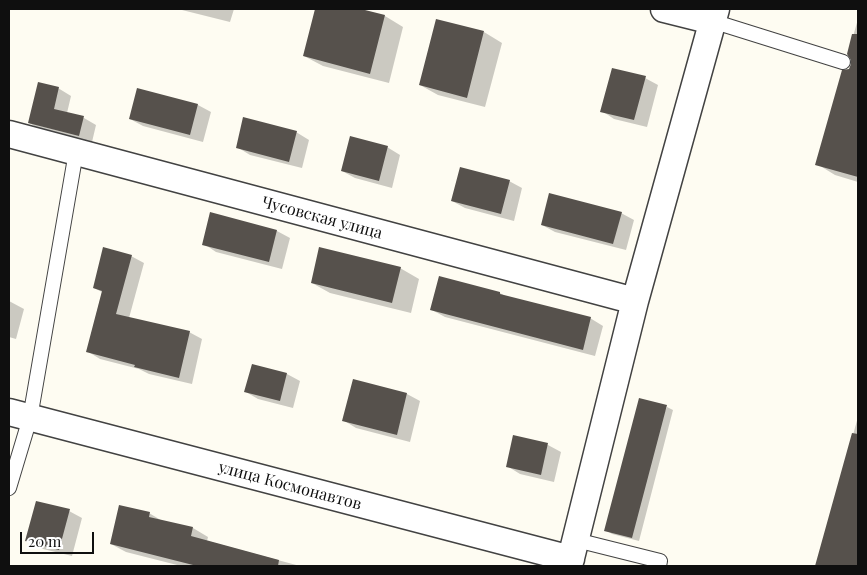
<!DOCTYPE html>
<meta charset="utf-8">
<style>
body{margin:0}
#map{position:relative;width:867px;height:575px;overflow:hidden;background:#fefcf2;font-family:"Playfair Display",serif}
canvas{display:block}
.frame{position:absolute;inset:0;border:10px solid #0f0f0f;pointer-events:none}
.scale{position:absolute;left:20px;top:532px;width:74px;height:22px;box-sizing:border-box;border:2px solid #0f0f0f;border-top:0;padding-left:6px;font-size:15px;line-height:18px;white-space:nowrap;color:#0f0f0f;-webkit-text-stroke:4px #fff;paint-order:stroke}
</style>
<div id="map">
<canvas width="867" height="575"></canvas>
<div class="frame"></div>
<div class="scale">20 m</div>
</div>
<script>
const ctx = document.querySelector('canvas').getContext('2d');
ctx.lineJoin = 'round';
function paint(path, color) {
  ctx.fillStyle = color;
  ctx.fill(path, 'evenodd');
}
function trace(path, color, width, dash) {
  ctx.strokeStyle = color;
  ctx.lineWidth = width;
  ctx.lineCap = dash ? 'butt' : 'round';
  ctx.setLineDash(dash || []);
  ctx.stroke(path);
}
function label(font, color, halo, rows, align = 'center') {
  ctx.font = font + ' "Playfair Display",serif';
  ctx.lineWidth = 5;
  ctx.setLineDash([]);
  ctx.textBaseline = 'middle';
  ctx.strokeStyle = halo;
  ctx.fillStyle = color;
  for (const [text, x, y, turn = 0] of rows) {
    ctx.save();
    ctx.translate(x, y);
    ctx.rotate((+turn || 0) * Math.PI / 180);
    ctx.textAlign = isNaN(turn) ? turn : align;
    if (halo) ctx.strokeText(text, 0, 0);
    ctx.fillText(text, 0, 0);
    ctx.restore();
  }
}
const shadow = new Path2D(`
 M178,9H234L230,22Z
 M316,9H356L385,16L403,27L389,83L323,66L304,56Z
 M858,19V182L835,175L817,164L853,59L848,54Z
 M484,32L502,43L485,107L438,95L420,85Z
 M645,78L658,85L647,127L614,119L602,111Z
 M58,88L71,96L67,113L84,118L96,125L92,142L42,130L29,123Z
 M138,89L198,105L211,112L203,142L143,126L130,119Z
 M296,132L309,140L302,168L250,155L237,147Z
 M387,147L400,155L392,188L355,178L342,171Z
 M509,181L522,188L514,221L465,208L452,201Z
 M621,213L634,220L626,250L555,232L542,225Z
 M211,214L277,231L290,238L282,269L216,252L204,244Z
 M131,256L144,263L129,318L189,332L202,339L192,384L149,374L139,369L100,359L87,351L102,292L94,288Z
 M400,268L419,279L411,313L330,293L312,283Z
 M500,293L507,297L590,318L603,326L595,356L445,317L432,310Z
 M9,301L24,309L16,339L9,337Z
 M252,365L287,374L300,381L293,408L258,399L246,392Z
 M354,380L407,394L420,401L410,442L356,428L343,420Z
 M667,407L673,410L639,541L612,534L606,530Z
 M858,417V566H823L817,563Z
 M514,437L548,445L561,452L554,482L520,474L507,466Z
 M69,511L82,518L72,556L39,548L26,541Z
 M149,513L164,522L193,528L208,537L207,541L300,566H181L126,552L111,544Z`);
const building = new Path2D(`
 M315,9H361L385,15L370,74L303,56Z
 M436,19L484,31L467,98L419,85Z
 M852,34H858V177L815,165L842,70L849,69L851,64V60L847,54Z
 M612,68L646,76L634,120L600,112Z
 M38,82L59,87L54,109L84,116L79,136L28,123Z
 M137,88L198,104L190,135L129,119Z
 M243,117L297,131L289,162L236,148Z
 M350,136L388,146L379,181L341,171Z
 M460,167L510,180L501,214L451,201Z
 M549,193L622,212L613,244L541,225Z
 M210,212L277,230L269,262L202,245Z
 M103,247L132,255L116,314L190,331L179,378L134,367L135,365L86,352L102,291L93,288Z
 M319,247L401,267L392,303L311,283Z
 M439,276L500,292V294L591,317L583,350L430,310Z
 M252,364L287,373L280,401L244,392Z
 M353,379L407,393L397,435L342,421Z
 M639,398L667,405L632,538L604,531Z
 M852,433L858,434V566H815Z
 M513,435L548,443L541,475L506,467Z
 M36,501L70,509L59,550L25,541Z
 M119,505L150,512L149,517L193,527L191,536L279,560L278,566H197L110,544Z`);
const lane = new Path2D(`
 M712,21L843,62
 M9,488L30,418L76,152
 M576,540L660,561L659,566`);
const street = new Path2D(`
 M664,9L712,21
 M9,134L635,301
 M9,412L571,559
 M569,566L635,301L716,9`);
const streetNames = [
 ["Чусовская улица",322,218,15],
 ["улица Космонавтов",290,486,15]
];
paint(shadow, '#0003');
paint(building, '#56514c');
trace(lane, '#424242', 16);
trace(street, '#424242', 29);
trace(lane, '#fff', 14);
trace(street, '#fff', 26);
label('16px', '#0f0f0f', '#fff', streetNames);
</script>
